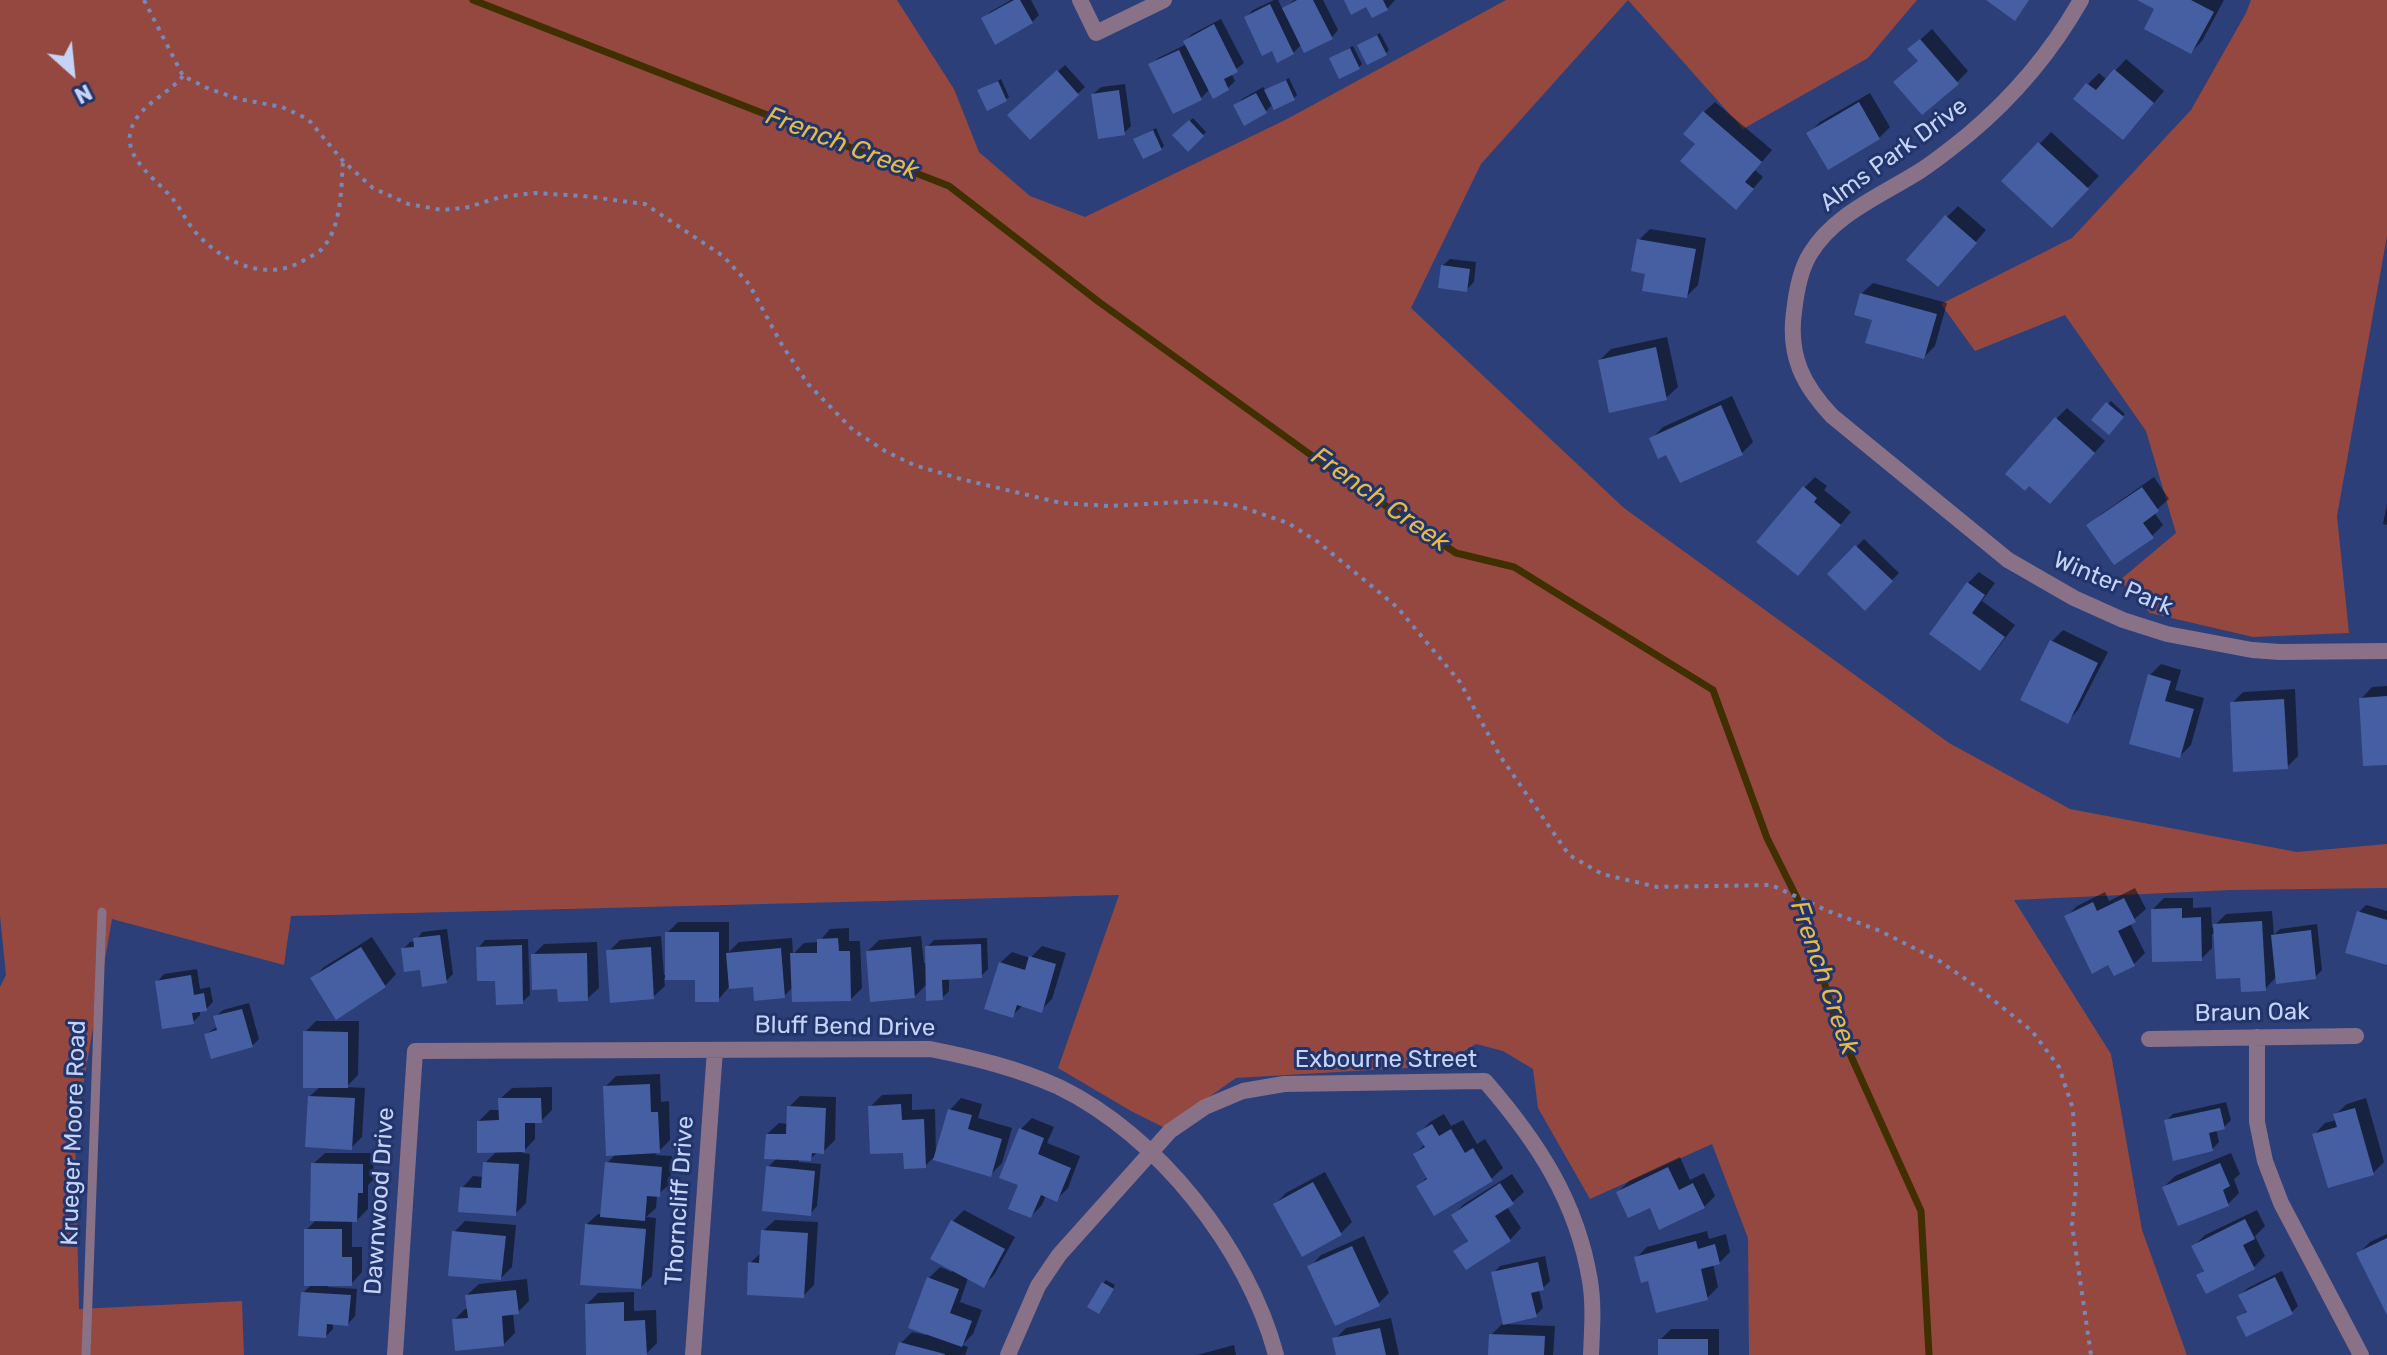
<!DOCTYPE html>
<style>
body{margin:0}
#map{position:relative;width:2387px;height:1355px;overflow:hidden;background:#2c3f78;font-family:Rubik,sans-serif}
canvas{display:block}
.north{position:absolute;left:32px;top:32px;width:80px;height:80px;-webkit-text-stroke:6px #22346c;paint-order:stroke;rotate:153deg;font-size:22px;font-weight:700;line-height:32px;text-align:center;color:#c5d3f6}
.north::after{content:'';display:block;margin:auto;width:28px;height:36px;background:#c5d3f6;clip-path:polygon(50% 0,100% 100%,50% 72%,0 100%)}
</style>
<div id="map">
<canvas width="2387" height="1355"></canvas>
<div class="north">N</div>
</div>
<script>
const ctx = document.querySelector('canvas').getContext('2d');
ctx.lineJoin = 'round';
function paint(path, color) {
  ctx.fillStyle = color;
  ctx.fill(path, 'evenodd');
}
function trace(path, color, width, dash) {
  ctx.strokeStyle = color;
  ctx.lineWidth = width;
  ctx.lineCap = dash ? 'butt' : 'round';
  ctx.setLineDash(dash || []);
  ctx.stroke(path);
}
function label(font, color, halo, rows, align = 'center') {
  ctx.font = font + ' Rubik,sans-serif';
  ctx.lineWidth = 6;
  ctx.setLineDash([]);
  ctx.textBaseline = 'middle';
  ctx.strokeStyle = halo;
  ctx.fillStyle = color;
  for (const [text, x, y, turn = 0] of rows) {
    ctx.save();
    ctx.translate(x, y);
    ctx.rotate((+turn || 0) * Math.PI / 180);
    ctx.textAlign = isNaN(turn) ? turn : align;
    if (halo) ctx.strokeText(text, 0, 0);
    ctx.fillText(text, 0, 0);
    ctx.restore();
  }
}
const green = new Path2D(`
 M0,0H897L954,89L979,152L1030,196L1085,217L1287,119L1506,0H1917L1868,58L1743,129L1628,0L1481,164L1411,308L1624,508L1949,743L2070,809L2297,852L2387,844V888L2231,890L2014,900L2111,1054L2142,1230L2187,1355H1749L1748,1238L1712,1144L1590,1199L1538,1108L1533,1069L1503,1051L1476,1044L1439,1066L1236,1078L1165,1128L1131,1111L1058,1068L1119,895L291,916L284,965L112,919L75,1132L79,1309L242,1301L244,1355H0V987L6,975L0,916Z
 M2251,0H2387V236L2337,516L2349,633L2253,637L2150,613L2120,580L2176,533L2146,431L2065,315L1975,351L1941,304L2072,238L2191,110L2246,13Z`);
const shadow = new Path2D(`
 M1011,0H1031L1039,15L1032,22L983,19L990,12Z
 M1274,0H1278L1283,10L1294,0H1323L1338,30L1331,38L1302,44L1293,53L1272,49L1246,17L1253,10Z
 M1347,0H1395L1387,9Z
 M2143,0H2224L2202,41L2191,52L2157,8Z
 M1221,19L1244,63L1231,73L1235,81L1228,88L1214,96L1210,89L1201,98L1174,111L1151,65L1158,58L1187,44L1185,41L1192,34Z
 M1932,29L1968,71L1957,82L1920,60L1910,49Z
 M1380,33L1389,50L1386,53L1359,45Z
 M1353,46L1362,64L1359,67L1331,58Z
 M2126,59L2164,91L2134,127L2088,84L2099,73L2107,80Z
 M1065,65L1085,87L1030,137L1017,108Z
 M1289,78L1297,95L1294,98L1273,104L1266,111L1235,106L1242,99L1263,87L1266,91Z
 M1001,79L1009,97L1006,99L983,88Z
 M1125,84L1131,126L1124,133L1093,94L1101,87Z
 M1870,93L1890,127L1879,138L1809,133L1820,122Z
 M1715,102L1772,150L1755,170L1763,177L1747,196L1697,144L1704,112Z
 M1193,118L1206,132L1188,149L1175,135Z
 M1156,128L1164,146L1161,149L1139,137Z
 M2051,132L2099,176L2052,225L2004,181Z
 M1958,206L1986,230L1948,274L1947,217Z
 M1650,229L1706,238L1698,285L1687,296L1648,272L1639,240Z
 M1450,259L1476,262L1474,282L1466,290L1442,266Z
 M1873,283L1947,303L1935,346L1924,357L1874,318L1861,294Z
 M1667,337L1678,387L1666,398L1600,360L1611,349Z
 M1732,396L1753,442L1742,453L1680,481L1667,452L1652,438L1663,427Z
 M2111,401L2125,414L2108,433L2094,420Z
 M2067,408L2105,441L2061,491L2056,419Z
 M1815,477L1827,486L1824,490L1851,512L1809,563L1804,488Z
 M2154,477L2169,499L2154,512L2163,525L2152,536L2089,526L2100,515Z
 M2387,504V525L2383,524Z
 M1864,539L1899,573L1865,608L1830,574Z
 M1979,572L1995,583L1982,601L2015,625L1991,657L1980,668L1931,633L1968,583Z
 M2063,630L2108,652L2078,710L2067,722L2022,700L2052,641Z
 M2161,664L2181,670L2175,690L2204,698L2191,745L2180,756L2150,675Z
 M2387,686V763L2361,699L2372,687Z
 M2295,689L2298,756L2287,767L2232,703L2243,692Z
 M2135,888L2146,909L2130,923L2145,953L2134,964L2109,963L2066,917L2077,906L2105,892L2109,901Z
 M2164,898H2193V908L2211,907L2212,928L2226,914L2272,911L2274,935L2280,929L2317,924L2322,970L2315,977L2277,976L2265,989L2242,976L2215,934H2212V948L2201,959L2153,909Z
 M2366,905L2387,911V963L2359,912Z
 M678,922H729V952L739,942L792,938L793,954L804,943L819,942L830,929L849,928V941H860L862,988L851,999L793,987L784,996L755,985L729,987L718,1000L697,978H664L665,986L653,997L609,951L620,940L661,936L664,975H667V933Z
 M447,929L453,974L446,981L421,968L403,949L410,942L416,941L422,932Z
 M921,936L924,963H927V947L934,940L987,938L988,969L981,976L949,977V991L942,998L928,983L914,997L868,951L879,940Z
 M372,937L396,974L385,986L313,978L324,967Z
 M528,939L530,995L522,1002L497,978L478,948L485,940Z
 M597,942L599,988L587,999L559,987L533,955L544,944Z
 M1042,946L1066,953L1052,999L1041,1010L1023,1005L1012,1016L1000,963L1012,952L1030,958Z
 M197,969L200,989L210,987L213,1002L206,1009L200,1010V1015L193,1022L157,982L164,974Z
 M249,1003L259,1039L252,1046L206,1034L218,1026L215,1017L223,1010Z
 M316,1021H359L358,1075L346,1087L365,1088L362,1137L351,1148L310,1096L321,1086L305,1032Z
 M660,1074L661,1102L669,1101L670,1140L655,1155L672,1156L670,1184L657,1195L656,1208L646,1217L656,1218L652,1276L641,1287L586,1225L598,1214H602L607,1163L617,1153L605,1087L616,1076Z
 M552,1087V1110L541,1121H535V1139L522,1153L530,1154L526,1203L515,1214L462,1188L473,1176L484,1177L485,1163L497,1151L479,1121L490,1110H500V1099L512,1088Z
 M912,1094V1110L935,1109L936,1154L950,1110L961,1098L982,1104L978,1118L1012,1128L1002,1163L991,1174L933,1158L925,1166L905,1150L871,1106L882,1095Z
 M800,1096L836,1097L835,1140L823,1152H818L810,1159H799V1162L821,1164L817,1206L810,1214L768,1167L777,1158L767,1134L779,1123L788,1124L789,1107Z
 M2366,1098L2384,1162L2373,1173L2314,1135L2325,1123L2337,1120L2335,1115L2347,1104Z
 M2226,1102L2231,1120L2224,1127L2216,1129L2219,1142L2212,1149L2166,1121L2173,1114Z
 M1444,1114L1451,1126L1463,1120L1477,1144L1485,1139L1503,1168L1491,1179L1418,1186L1428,1176L1415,1154L1425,1144L1419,1133L1430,1122Z
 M1032,1118L1054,1127L1047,1143L1080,1156L1068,1188L1057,1199L1046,1195L1042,1205L1031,1216L1020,1184L1021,1129Z
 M325,1153H374L373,1180L368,1185V1209L357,1220H352V1247H362V1272L351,1284H328V1287L357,1289L355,1316L348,1324L333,1322V1329L326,1336L303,1293L312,1284L306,1230L317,1219L313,1164Z
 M2231,1153L2240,1174L2234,1179L2239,1193L2228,1204L2164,1187L2175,1176Z
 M1680,1157L1690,1180L1704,1173L1715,1196L1704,1207L1651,1206L1618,1192L1629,1181Z
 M1325,1172L1352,1222L1341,1233L1275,1204L1286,1193Z
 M1512,1174L1524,1192L1507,1207L1521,1228L1510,1240L1456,1251L1469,1239L1453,1215L1464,1204Z
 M964,1210L1015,1237L994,1275L983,1286L968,1278L960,1302L982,1310L973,1334L962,1345L968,1347L965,1355H896L901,1343L912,1332L926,1335L929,1278L940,1267L952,1272L953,1269L932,1258L953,1221Z
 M2257,1210L2265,1226L2255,1236L2265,1256L2254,1267L2199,1275L2205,1269L2194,1246L2205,1235Z
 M775,1220L818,1222L814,1285L803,1296L750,1263L762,1252L763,1231Z
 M465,1221L516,1225L512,1267L501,1278L454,1232Z
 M1707,1231L1709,1239L1726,1234L1730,1252L1719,1263L1713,1264L1718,1287L1707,1298L1649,1279L1636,1258L1647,1247Z
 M2387,1234V1311L2359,1253L2370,1242Z
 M1364,1236L1389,1293L1378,1304L1310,1267L1321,1255Z
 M1545,1256L1550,1281L1543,1288L1539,1290L1543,1308L1536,1315L1493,1273L1500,1266Z
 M2282,1271L2298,1306L2291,1313L2238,1318L2248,1310L2240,1295L2248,1288Z
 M527,1279L529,1301L518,1312L513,1313L515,1333L504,1344L454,1320L465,1309H469L467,1295L479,1284Z
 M1106,1280L1115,1285L1102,1309L1103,1283Z
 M634,1292V1311L656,1310L657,1343L645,1355H658H588L587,1304L598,1293Z
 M1391,1318L1399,1355H1338L1335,1339L1346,1328Z
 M1502,1324L1555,1326L1553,1355H1490L1491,1335Z
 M1671,1329H1719V1355H1660V1340Z
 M1234,1345L1236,1355H1197Z`);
const stream = new Path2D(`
 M473,0L949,186L1099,302L1322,463L1456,553L1514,567L1713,690L1767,838L1804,912L1836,1023L1921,1211L1929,1355`);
const building = new Path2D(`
 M1014,0H1020L1033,23L995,45L981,18Z
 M1297,0H1313L1333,39L1304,53L1282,8Z
 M1344,0H1383L1388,10L1372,18L1366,7L1351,15Z
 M1986,0H2029L2015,21Z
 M2137,0H2191L2214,12L2191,54L2144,29L2154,9Z
 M1270,4L1294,54L1277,63L1272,51L1262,56L1244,17Z
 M1214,24L1238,72L1224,79L1229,90L1213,99L1183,41Z
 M1377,35L1387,55L1367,65L1357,45Z
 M1920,39L1959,84L1922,115L1893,82L1918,61L1907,49Z
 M1350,48L1360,69L1339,79L1329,58Z
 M1179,50L1202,100L1173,114L1148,64Z
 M2114,69L2154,103L2123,140L2073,99L2086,83L2096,90Z
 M1057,70L1079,95L1030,140L1007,115Z
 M1286,80L1295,100L1274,110L1264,90Z
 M998,81L1007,101L987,111L977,90Z
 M1119,90L1125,135L1098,139L1091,94Z
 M1256,93L1267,113L1244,126L1233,105Z
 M1859,102L1880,139L1828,170L1806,133Z
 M1703,111L1762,162L1745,182L1754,189L1736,210L1680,161L1695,144L1683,134Z
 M1189,120L1204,136L1188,152L1172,135Z
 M1153,130L1162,150L1143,159L1133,139Z
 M2038,142L2089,189L2052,228L2001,181Z
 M1945,215L1977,243L1938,287L1906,260Z
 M1637,239L1696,249L1687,298L1642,291L1645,274L1631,271Z
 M1441,265L1470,269L1467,292L1438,288Z
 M1860,293L1937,314L1924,359L1865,343L1872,320L1854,315Z
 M1656,347L1667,400L1609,413L1598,360Z
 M2106,402L2124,417L2109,435L2091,420Z
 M1721,405L1743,455L1680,483L1666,455L1658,459L1649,438Z
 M2055,417L2095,453L2050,504L2029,486L2025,491L2005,474Z
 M1803,486L1817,498L1814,502L1841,525L1798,576L1756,542Z
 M2142,487L2159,511L2143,523L2154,538L2114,565L2086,525Z
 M1855,545L1893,581L1865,611L1827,574Z
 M1967,582L1985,595L1972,613L2005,637L1980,671L1929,634Z
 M2050,640L2098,663L2068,724L2020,700Z
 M2148,674L2171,681L2165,701L2194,709L2180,758L2129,744Z
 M2387,696V765L2363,766L2359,698Z
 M2284,699L2288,769L2233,772L2230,702Z
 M2124,898L2136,922L2118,931L2135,966L2114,976L2108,965L2092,974L2064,916L2093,902L2097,911Z
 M2182,908V918L2201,917L2202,961L2152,962L2151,909Z
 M2357,911L2387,920V965L2345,953Z
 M2262,921L2266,991L2241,992L2240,978L2216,979L2213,924Z
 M2311,930L2316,979L2276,984L2271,935Z
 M665,932H719V1002H695V980H665Z
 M440,935L447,983L422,987L420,970L404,972L401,948L414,947L413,938Z
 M838,938L839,951H850L851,1001L792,1002L790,953H817V939Z
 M981,944L982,978L942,980L943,1000L926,1001L925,946Z
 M522,945L523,1004L496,1005L495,981H477L476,947Z
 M361,947L386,987L336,1020L310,978Z
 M651,947L654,999L610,1003L606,950Z
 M911,947L915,998L870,1002L866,951Z
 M781,948L785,998L754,1001L753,987L729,989L726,953Z
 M587,953L588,1001L558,1002L557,989L532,990L531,954Z
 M1029,956L1056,964L1042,1013L1017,1005L1013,1018L984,1009L999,962L1025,970Z
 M191,975L194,995L204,993L207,1011L192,1013L194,1024L162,1029L155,981Z
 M242,1009L253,1047L211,1059L204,1034L217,1030L213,1016Z
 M303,1031L348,1032V1088H303Z
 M650,1084L651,1112H658L660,1153L606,1156L603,1086Z
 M308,1096L355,1098L352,1150L305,1147Z
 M498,1098H541L542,1123H525V1152L477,1153V1121L499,1120Z
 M901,1104L902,1120L924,1119L926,1168L904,1169L903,1153L870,1154L868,1106Z
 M787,1106L826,1108L824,1154L812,1153L811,1161L764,1159L766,1134H786Z
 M2220,1108L2225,1129L2209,1133L2213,1151L2173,1161L2164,1120Z
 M2355,1108L2374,1175L2328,1188L2312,1134L2337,1127L2333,1114Z
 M948,1109L972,1115L968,1129L1002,1139L991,1177L933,1160Z
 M1432,1124L1439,1136L1451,1129L1465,1153L1473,1148L1493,1181L1434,1216L1416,1186L1427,1179L1413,1154L1425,1147L1416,1133Z
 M1019,1128L1044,1138L1038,1154L1071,1168L1057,1202L1041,1195L1031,1218L1008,1209L1018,1185L999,1178Z
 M483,1162L519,1164L516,1216L458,1212L460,1187L481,1188Z
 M605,1162L662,1167L660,1197L647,1196L645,1221L600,1217Z
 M311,1163L363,1164V1193H358L357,1222L310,1221Z
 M2220,1163L2230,1186L2223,1190L2229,1206L2178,1226L2162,1187Z
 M766,1166L815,1171L811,1216L762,1211Z
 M1668,1167L1679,1190L1693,1183L1705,1208L1659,1230L1650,1208L1628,1218L1616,1192Z
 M1313,1182L1342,1235L1302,1257L1273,1204Z
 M1500,1183L1514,1204L1495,1216L1511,1241L1466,1270L1453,1251L1468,1241L1451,1215Z
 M2245,1219L2255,1239L2243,1245L2255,1269L2206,1294L2196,1275L2204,1271L2191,1246Z
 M951,1220L1005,1249L984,1288L930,1259Z
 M585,1224L646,1229L641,1289L580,1285Z
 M304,1229H342V1257H352V1286H304Z
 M761,1230L808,1233L804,1298L747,1295L748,1262L759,1263Z
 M452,1231L506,1236L501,1280L448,1276Z
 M2387,1238V1315L2356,1253Z
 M1696,1241L1698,1249L1715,1244L1720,1264L1701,1269L1708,1300L1656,1313L1648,1281L1641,1283L1634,1257Z
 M1352,1246L1380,1306L1335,1326L1307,1266Z
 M1538,1262L1544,1290L1531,1293L1537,1317L1503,1325L1491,1272Z
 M927,1277L959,1289L950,1313L972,1321L962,1347L908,1328Z
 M2275,1277L2293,1314L2246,1337L2236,1317L2247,1312L2238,1295Z
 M1102,1282L1114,1289L1099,1314L1087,1307Z
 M516,1290L519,1314L502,1316L504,1346L455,1351L452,1319L468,1318L465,1295Z
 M301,1292L351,1295L348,1326L327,1324L326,1338L298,1336Z
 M624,1302V1321L645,1320L647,1355H586L585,1304Z
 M1380,1328L1386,1355H1336L1332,1338Z
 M1489,1334L1545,1336L1544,1355H1488Z
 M1658,1339H1708V1355H1658Z
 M899,1342L945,1354V1355H895Z`);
const path = new Path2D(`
 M144,0L183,76L207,88L239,99L282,107L308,119L343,161L373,188L408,204L442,210L465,208L501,197L534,193L583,196L645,204L723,256L749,284L782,345L808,384L853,430L885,451L914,465L961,479L1061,503L1108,506L1202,501L1239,506L1288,523L1318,542L1397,607L1460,682L1500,756L1569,855L1602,874L1657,887L1771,885L1828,911L1880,931L1938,960L1977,987L2032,1031L2059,1067L2073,1109L2076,1187L2072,1225L2091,1355
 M183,76C167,96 135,106 130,134C126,160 157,180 172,198C181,209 187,223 197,234C225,264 269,283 306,259C311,256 318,253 322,249C342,226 341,189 343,161`);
const lane = new Path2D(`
 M86,1355L102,912`);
const street = new Path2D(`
 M1080,0L1096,33L1164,0
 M2081,0C2052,51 2013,97 1969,134C1953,147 1937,160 1920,171C1882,195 1834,214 1810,254C1800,270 1796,294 1794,312C1788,356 1803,385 1832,416L2008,560L2074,598L2123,620L2167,634L2252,650L2280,652L2387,651
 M2257,1037V1122L2265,1161L2281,1203L2361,1355
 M2149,1039L2356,1036
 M395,1355L415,1051L930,1049C975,1058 1017,1068 1059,1087C1158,1135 1248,1249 1276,1355
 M693,1355L715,1050
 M1008,1355L1038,1286L1059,1255L1170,1131L1205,1107L1243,1091L1284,1084L1485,1081C1537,1141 1577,1201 1590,1281C1594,1305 1592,1331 1591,1355`);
const streetNames = [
 ["Alms Park Drive",1894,155,-36],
 ["Winter Park",2113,584,23],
 ["Braun Oak",2252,1013,-1],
 ["Bluff Bend Drive",845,1027,1],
 ["Exbourne Street",1386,1060],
 ["Krueger Moore Road",74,1133,-88],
 ["Dawnwood Drive",380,1201,-86],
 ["Thorncliff Drive",680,1201,-86]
];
const waterNames = [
 ["French Creek",842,144,21],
 ["French Creek",1380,500,35],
 ["French Creek",1824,978,71]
];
paint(green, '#944840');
paint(shadow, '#0007');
trace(stream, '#402f00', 7);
paint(building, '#465fa2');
trace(path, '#7888b6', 4, [4, 6]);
trace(lane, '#897188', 9);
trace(street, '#897188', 16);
label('24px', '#c5d3f6', '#22346c', streetNames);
label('italic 26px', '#e7ba43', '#22346c', waterNames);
</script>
